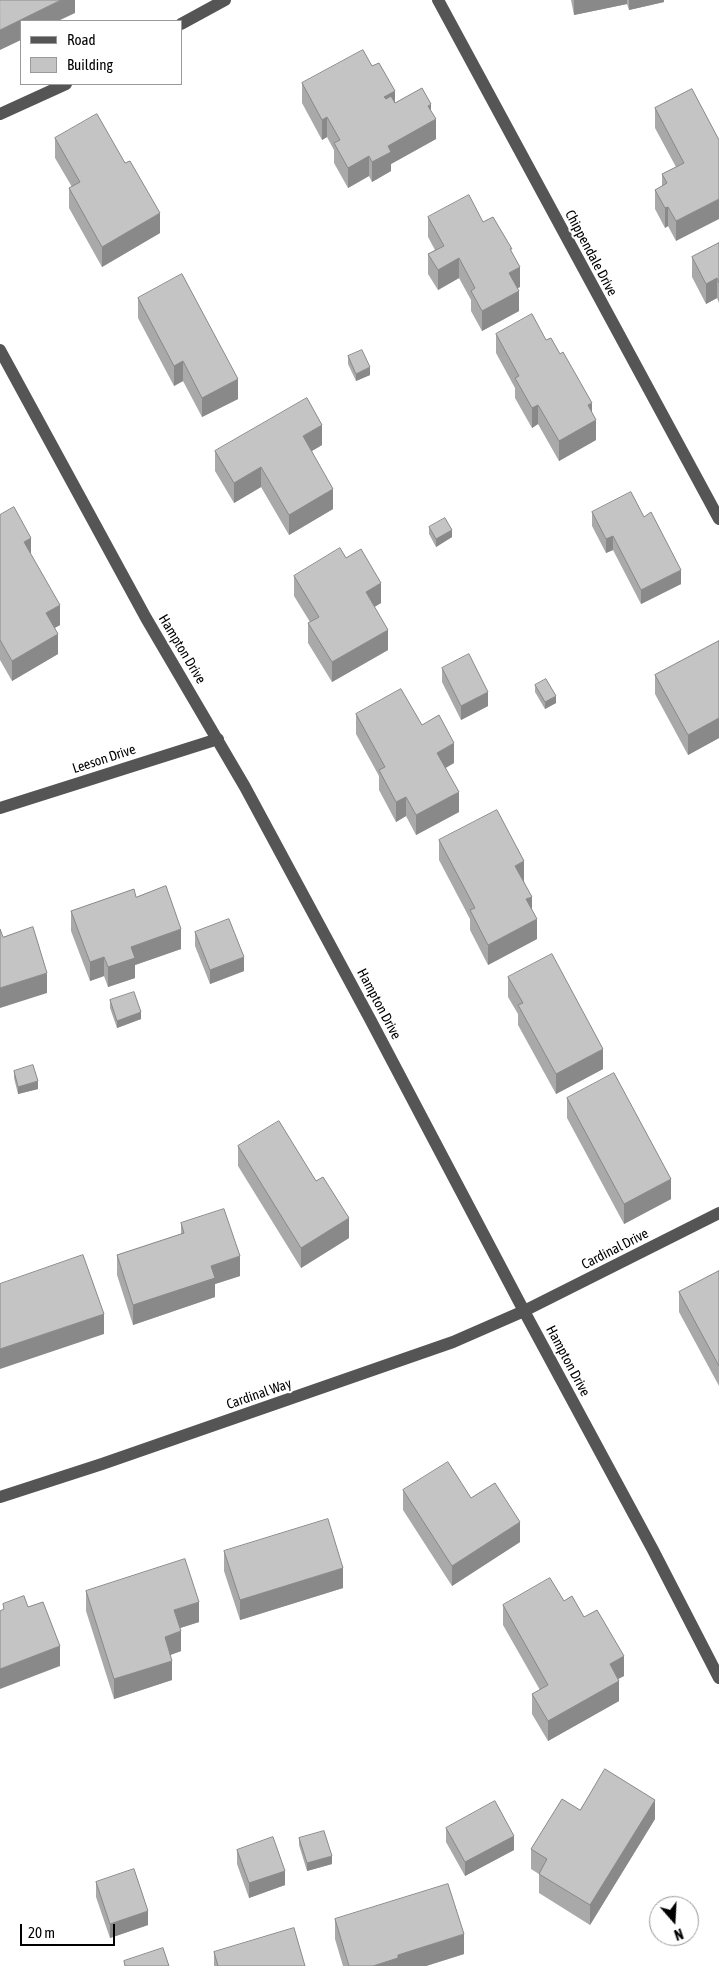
<!DOCTYPE html>
<style>
body{margin:0}
#map{position:relative;width:719px;height:1966px;overflow:hidden;background:#fff;font-family:"Asap Condensed",sans-serif}
canvas{display:block}
.legend{position:absolute;left:20px;top:20px;width:162px;height:65px;box-sizing:border-box;background:#fff;border:1px solid #999;margin:0;padding:6px 9px;list-style:none;font-size:15px;color:#000}
.legend li{display:flex;align-items:center;gap:10px;height:25px}
.legend b{width:25px;border:1px solid #999}
.north{position:absolute;left:649px;top:1896px;width:50px;height:50px;box-sizing:border-box;background:#fff;border:1px solid #999;border-radius:50%;rotate:161deg;font-size:14px;font-weight:700;line-height:20px;text-align:center;color:#000}
.north::after{content:'';display:block;margin:auto;width:18px;height:22px;background:#000;clip-path:polygon(50% 0,100% 100%,50% 72%,0 100%)}
.scale{position:absolute;left:20px;top:1924px;width:95px;height:22px;box-sizing:border-box;border:2px solid #000;border-top:0;padding-left:6px;font-size:15px;line-height:18px;white-space:nowrap;color:#000;-webkit-text-stroke:4px #fff;paint-order:stroke}
</style>
<div id="map">
<canvas width="719" height="1966"></canvas>
<ul class="legend">
<li><b style="height:6px;background:#555"></b>Road</li>
<li><b style="height:14px;background:#c4c4c4"></b>Building</li>
</ul>
<div class="north">N</div>
<div class="scale">20 m</div>
</div>
<script>
const ctx = document.querySelector('canvas').getContext('2d');
ctx.lineJoin = 'round';
function trace(path, color, width, dash) {
  ctx.strokeStyle = color;
  ctx.lineWidth = width;
  ctx.lineCap = dash ? 'butt' : 'round';
  ctx.setLineDash(dash || []);
  ctx.stroke(path);
}
function paint(path, color) {
  ctx.fillStyle = color;
  ctx.fill(path, 'evenodd');
}
function label(font, color, halo, rows, align = 'center') {
  ctx.font = font + ' "Asap Condensed",sans-serif';
  ctx.lineWidth = 4;
  ctx.setLineDash([]);
  ctx.textBaseline = 'middle';
  ctx.strokeStyle = halo;
  ctx.fillStyle = color;
  for (const [text, x, y, turn = 0] of rows) {
    ctx.save();
    ctx.translate(x, y);
    ctx.rotate((+turn || 0) * Math.PI / 180);
    ctx.textAlign = isNaN(turn) ? turn : align;
    if (halo) ctx.strokeText(text, 0, 0);
    ctx.fillText(text, 0, 0);
    ctx.restore();
  }
}
const minor = new Path2D(`
 M438,0L719,519
 M181,24L225,0
 M0,114L66,84
 M0,350L146,618L245,787L370,1019L524,1311L653,1550L719,1678
 M0,808L218,739
 M0,1497L102,1464L453,1342L524,1311L719,1213`);
const wall = new Path2D(`
 M571,0H664V2L629,10L627,4L574,15Z
 M372,66L395,91V103L431,111L436,139L391,164V171L372,182L369,176L348,188L334,163V150L327,137L322,140L302,103V83Z
 M692,89L676,241L668,226L665,228L655,209V190L662,186V174L676,167L655,128V108Z
 M55,138L160,233L102,267L69,208V188L72,187L55,158Z
 M428,217L483,222L512,253L520,287L517,288L519,311L482,331L471,311V300L459,278L438,290L428,274V254L435,250L428,237Z
 M719,243V303L717,298L706,304L692,277V257Z
 M138,298L238,399L202,417L183,381L174,386L138,318Z
 M496,334L592,413L596,440L559,461L538,424L532,428L515,398V388L496,353Z
 M348,356L370,375L356,381L348,364Z
 M322,445L312,451L333,509L289,535L261,487L234,503L215,471V451Z
 M592,512L644,517L681,584L641,604L613,550L606,553L592,526Z
 M0,515L31,555L60,625L54,628L58,654L12,681L0,660Z
 M429,527L452,537L436,547L429,534Z
 M346,558L381,603L374,607L388,650L332,682L308,643V623L310,622L294,596V576Z
 M719,641V738L688,755L655,694V675Z
 M442,668L488,706L461,720L442,682Z
 M535,685L556,703L545,709L535,692Z
 M356,714L422,725L454,763L446,768L459,812L416,835L406,816L396,822L379,790V776L356,734Z
 M439,840L524,881L532,909L537,939L488,965L470,930V919L439,860Z
 M136,897L181,949L135,965V978L108,987L104,976L90,981L71,931V911Z
 M195,932L244,971L210,984L195,946Z
 M508,977L603,1069L556,1094L518,1025V1014L508,997Z
 M110,1000L141,1019L117,1028L110,1008Z
 M14,1071L38,1089L18,1094L14,1078Z
 M567,1098L671,1199L624,1224L567,1118Z
 M238,1146L349,1238L301,1268L238,1166Z
 M181,1223L240,1276L215,1284V1297L133,1325L117,1275V1255L181,1234Z
 M719,1271V1386L679,1312V1292Z
 M403,1490L471,1498L520,1542L452,1586L403,1510Z
 M224,1551L343,1588L240,1620L224,1571Z
 M86,1591L199,1622L180,1628L181,1651L170,1655L172,1680L114,1699L86,1611Z
 M564,1601L584,1617L624,1676L618,1679L619,1701L548,1741L532,1714V1694L540,1690L503,1625V1605Z
 M580,1810L655,1819L590,1925L539,1893V1874L531,1869V1849Z
 M446,1828L514,1850L465,1876L446,1842Z
 M299,1838L332,1864L307,1871L299,1845Z
 M237,1850L285,1885L249,1898L237,1864Z
 M96,1882L148,1925L110,1938L96,1897Z
 M335,1919L464,1954L426,1966H343L335,1939Z
 M214,1952L305,1966H214Z`);
const shadedWall = new Path2D(`
 M61,0H75V13L58,21H21V40L0,50V30Z
 M574,0H627V4L574,15Z
 M629,0H664V2L629,10Z
 M395,91V111L384,97Z
 M431,104V122L436,119V139L391,164V171L372,182V162L428,106Z
 M327,117V137L322,140V120Z
 M369,156V176L348,188V168Z
 M719,199V219L676,241V221Z
 M668,207V226L665,228V208Z
 M160,213V233L102,267V247Z
 M459,258V278L438,290V270Z
 M520,267V287L509,293V273Z
 M717,278V298L706,304V284Z
 M519,291V311L482,331V311Z
 M183,361V381L174,386V366Z
 M370,367V375L356,381V374Z
 M238,379V399L202,417V398Z
 M592,403V422L596,420V440L559,461V441L588,405Z
 M538,405V424L532,428V408Z
 M322,425V445L303,456V436Z
 M261,467V487L234,503V483Z
 M333,489V509L289,535V515Z
 M452,530V537L436,547V539Z
 M613,536V550L606,553V539Z
 M31,538V557L24,542Z
 M681,570V584L641,604V590Z
 M381,583V603L366,612V592Z
 M60,605V625L46,633V613Z
 M388,630V650L332,682V662Z
 M58,634V654L12,681V661Z
 M488,692V706L461,720V706Z
 M556,696V703L545,709V702Z
 M719,718V738L688,755V735Z
 M454,743V763L437,772V753Z
 M459,792V812L416,835V815Z
 M406,797V816L396,822V802Z
 M524,861V881L515,885V866Z
 M532,897V916L526,899Z
 M537,919V939L488,965V945Z
 M181,929V949L135,965V978L108,987V967L131,947Z
 M104,957V976L90,981V962Z
 M244,957V971L210,984V970Z
 M47,973V993L0,1008V988Z
 M141,1012V1019L117,1028V1021Z
 M603,1049V1069L556,1094V1074Z
 M38,1081V1089L18,1094V1087Z
 M671,1179V1199L624,1224V1204Z
 M349,1218V1238L301,1268V1248Z
 M240,1256V1276L215,1284V1297L133,1325V1305L211,1266Z
 M104,1314V1334L0,1369V1349Z
 M520,1522V1542L452,1586V1566Z
 M343,1568V1588L240,1620V1600Z
 M199,1602V1622L174,1630V1610Z
 M181,1631V1651L165,1657V1637Z
 M60,1646V1666L0,1689V1669Z
 M624,1656V1676L610,1683V1664Z
 M172,1661V1680L114,1699V1679Z
 M619,1681V1701L548,1741V1721Z
 M655,1800V1819L590,1925V1905Z
 M514,1836V1850L465,1876V1862Z
 M332,1856V1864L307,1871V1863Z
 M285,1871V1885L249,1898V1883Z
 M148,1911V1925L110,1938V1924Z
 M464,1934V1954L426,1966H373L398,1955Z`);
const building = new Path2D(`
 M0,0H61L0,30Z
 M363,50L372,66L379,63L395,91L384,97L386,99L391,96L395,103L422,88L431,104L428,106L436,119L388,146L391,152L372,162L369,156L348,168L334,143L340,140L327,117L322,120L302,83Z
 M692,89L719,140V199L676,221L668,207L665,208L655,190L667,183L662,174L684,163L655,108Z
 M97,114L125,163L130,161L160,213L102,247L69,188L80,182L55,138Z
 M469,195L483,222L493,217L512,249H510L520,267L509,273L519,291L482,311L471,291L475,288L459,258L438,270L428,254L444,246L428,217Z
 M719,243V283L717,278L706,284L692,257Z
 M182,274L238,379L202,398L183,361L174,366L138,298Z
 M532,314L546,340L551,338L560,354L563,352L592,403L588,405L596,420L559,441L538,405L532,408L515,378L519,376L496,334Z
 M362,350L370,367L356,374L348,356Z
 M307,398L322,425L303,436L333,489L289,515L261,467L234,483L215,451Z
 M631,492L644,517L651,512L681,570L641,590L613,536L606,539L592,512Z
 M14,507L31,538L24,542L60,605L46,613L58,634L12,661L0,640V515Z
 M445,518L452,530L436,539L429,527Z
 M340,548L346,558L361,549L381,583L366,592L388,630L332,662L308,623L319,617L294,576Z
 M719,641V718L688,735L655,675Z
 M469,654L488,692L461,706L442,668Z
 M546,679L556,696L545,702L535,685Z
 M401,689L422,725L439,715L454,743L437,753L459,792L416,815L406,797L396,802L379,770L385,767L356,714Z
 M497,810L524,861L515,866L532,897L526,899L537,919L488,945L470,910L475,908L439,840Z
 M166,886L181,929L131,947L135,958L108,967L104,957L90,962L71,911L134,889L136,897Z
 M229,919L244,957L210,970L195,932Z
 M33,927L47,973L0,988V929L3,937Z
 M552,954L603,1049L556,1074L518,1005L523,1003L508,977Z
 M134,992L141,1012L117,1021L110,1000Z
 M33,1065L38,1081L18,1087L14,1071Z
 M614,1073L671,1179L624,1204L567,1098Z
 M279,1121L316,1181L323,1177L349,1218L301,1248L238,1146Z
 M224,1209L240,1256L211,1266L215,1278L133,1305L117,1255L184,1233L181,1223Z
 M83,1255L104,1314L0,1349V1284Z
 M719,1271V1366L679,1292Z
 M448,1462L471,1498L495,1483L520,1522L452,1566L403,1490Z
 M328,1519L343,1568L240,1600L224,1551Z
 M185,1559L199,1602L174,1610L181,1631L165,1637L172,1661L114,1679L86,1591Z
 M550,1578L564,1601L572,1596L584,1617L597,1610L624,1656L610,1664L619,1681L548,1721L532,1694L548,1685L503,1605Z
 M24,1596L28,1607L43,1602L60,1646L0,1669V1611L4,1609L3,1604Z
 M605,1769L655,1800L590,1905L539,1874L547,1859L531,1849L562,1799L580,1810Z
 M495,1801L514,1836L465,1862L446,1828Z
 M324,1831L332,1856L307,1863L299,1838Z
 M273,1837L285,1871L249,1883L237,1850Z
 M134,1869L148,1911L110,1924L96,1882Z
 M448,1884L464,1934L398,1955V1958L373,1966H349L335,1919Z
 M294,1928L305,1966H218L214,1952Z
 M163,1948L169,1966H125L124,1961Z`);
const streetNames = [
 ["Chippendale Drive",591,253,62],
 ["Hampton Drive",182,649,59],
 ["Leeson Drive",104,759,-18],
 ["Hampton Drive",379,1004,62],
 ["Cardinal Drive",615,1249,-27],
 ["Hampton Drive",568,1361,62],
 ["Cardinal Way",259,1394,-19]
];
trace(minor, '#555', 12);
paint(wall, '#a9a9a9');
paint(shadedWall, '#898989');
paint(building, '#c4c4c4');
trace(building, '#898989', 1);
label('14px', '#000', '#fff', streetNames);
</script>
